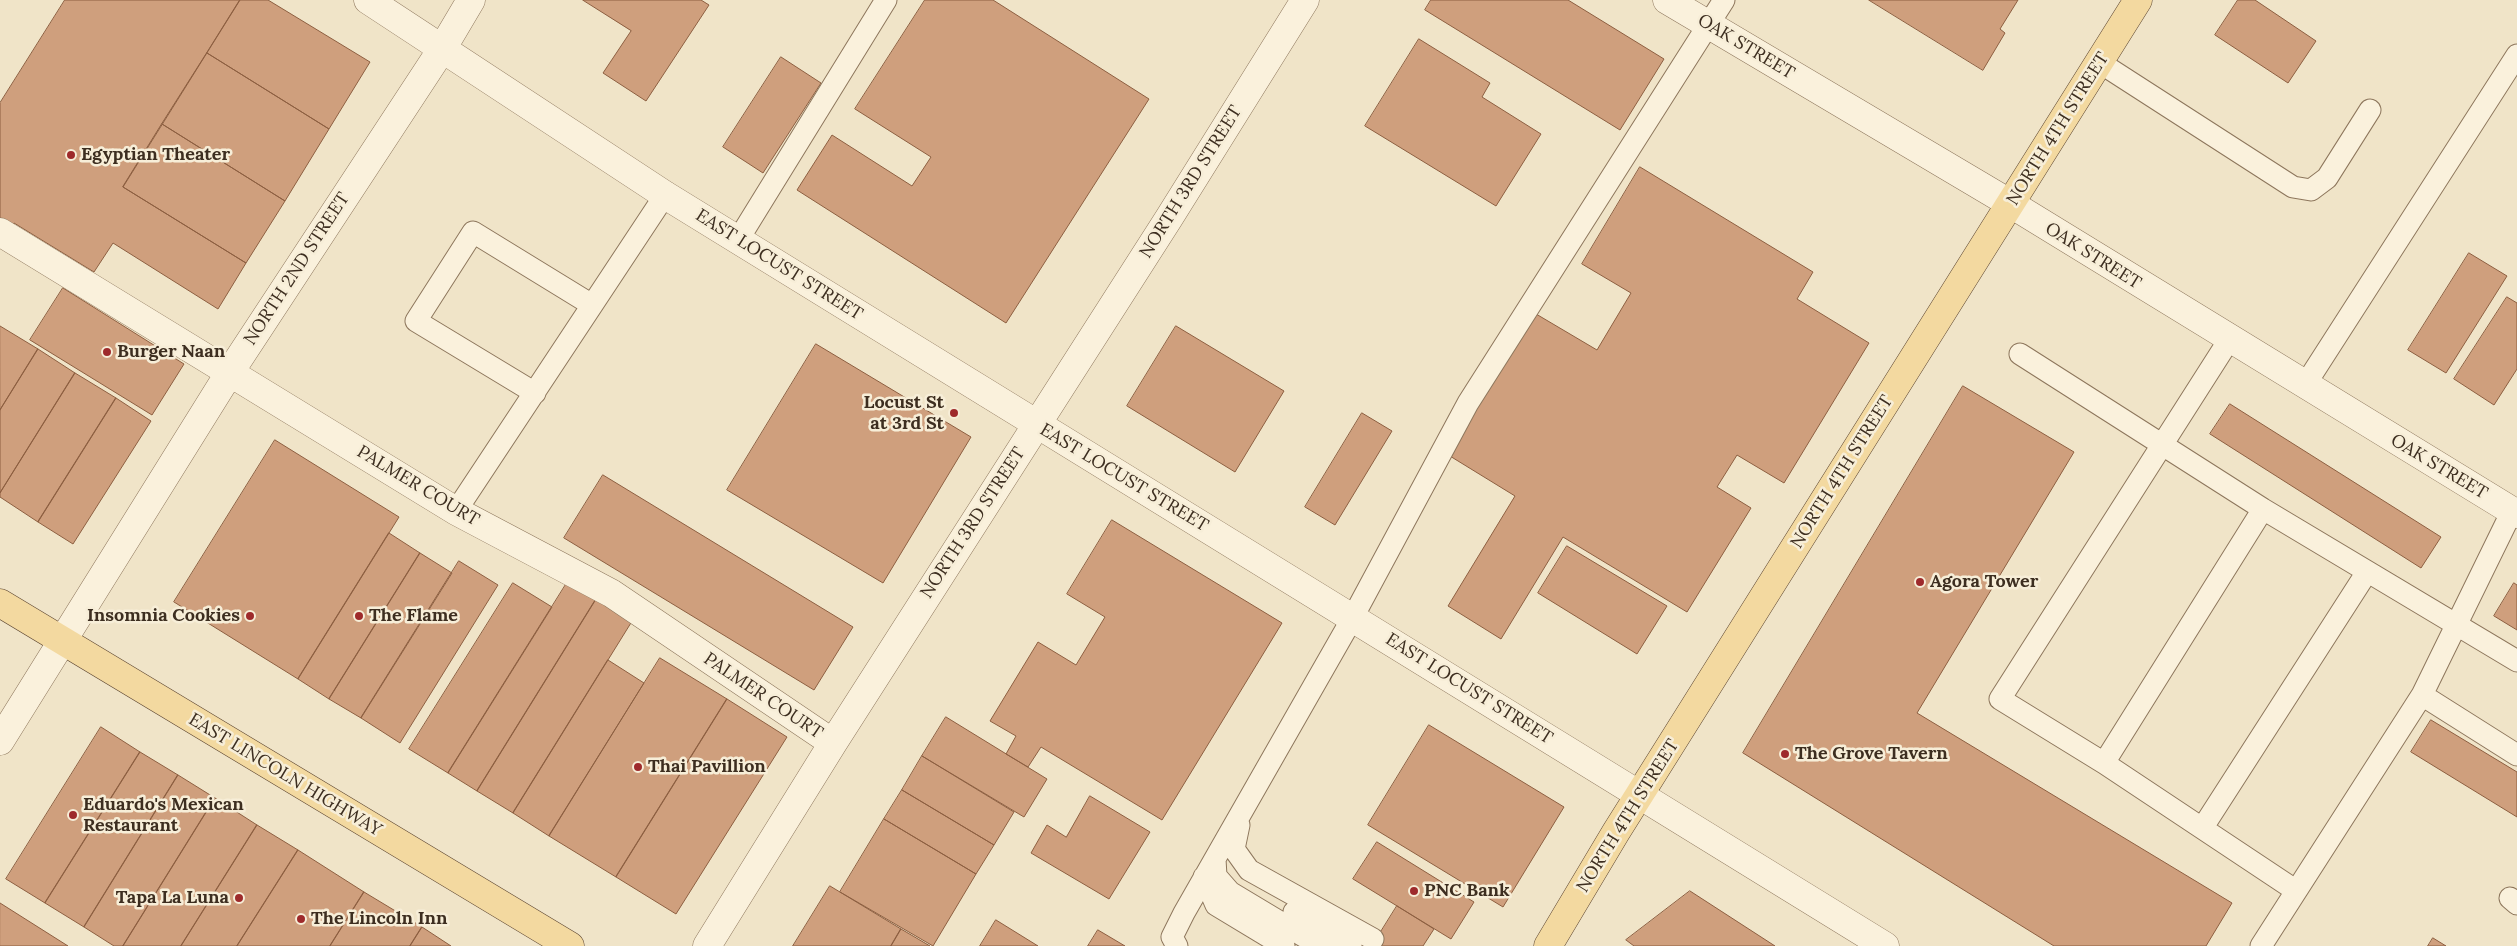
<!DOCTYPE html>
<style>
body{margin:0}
canvas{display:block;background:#f0e4c8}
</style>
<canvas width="2517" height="946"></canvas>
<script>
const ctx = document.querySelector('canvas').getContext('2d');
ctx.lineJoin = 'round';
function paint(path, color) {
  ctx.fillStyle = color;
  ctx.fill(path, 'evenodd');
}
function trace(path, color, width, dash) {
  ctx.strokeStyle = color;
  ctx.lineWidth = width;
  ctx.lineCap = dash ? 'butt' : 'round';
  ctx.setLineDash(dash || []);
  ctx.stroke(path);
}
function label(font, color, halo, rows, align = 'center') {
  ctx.font = font + ' Lora,serif';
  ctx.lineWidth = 5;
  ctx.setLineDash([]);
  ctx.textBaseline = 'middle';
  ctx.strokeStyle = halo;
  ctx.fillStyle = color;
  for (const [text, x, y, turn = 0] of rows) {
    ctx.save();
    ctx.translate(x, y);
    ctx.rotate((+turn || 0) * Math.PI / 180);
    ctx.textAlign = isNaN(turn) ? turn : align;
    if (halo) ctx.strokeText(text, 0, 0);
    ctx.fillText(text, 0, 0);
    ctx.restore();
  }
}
const building = new Path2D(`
 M65,0H240L123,187L246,263L218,309L113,243L94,272L14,223L10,230L0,224V103Z
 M240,0H268L370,62L329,129L207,53Z
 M583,0H701L709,5L646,101L603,73L631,31Z
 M925,0H993L1149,99L1006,323L797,190L832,135L912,186L931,157L855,109Z
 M1431,0H1568L1664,59L1620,130L1425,10Z
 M1869,0H2018L2000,29L2005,33L1983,70Z
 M2238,0H2255L2316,41L2288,83L2215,35Z
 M1419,39L1490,83L1482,97L1541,134L1496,206L1365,126Z
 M207,53L329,129L285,201L162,124Z
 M781,57L821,83L763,173L723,147Z
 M162,124L285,201L246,263L123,187Z
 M1640,167L1813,272L1797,299L1869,343L1784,483L1737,455L1717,487L1751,508L1687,612L1563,537L1501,639L1448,606L1515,496L1445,453L1531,311L1597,350L1631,293L1582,264Z
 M2469,253L2507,276L2446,373L2408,350Z
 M63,288L184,364L152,415L30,340Z
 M2507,297L2517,303V369L2494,405L2454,379Z
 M0,326L38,349L0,410Z
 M1176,326L1284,391L1235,472L1127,406Z
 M816,344L971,437L883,583L727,490Z
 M38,349L75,373L0,493V410Z
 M75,373L116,398L38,522L0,497V493Z
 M1963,386L2074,452L1917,713L2232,903L2206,946H2054L1743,753Z
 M116,398L151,421L73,544L38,522Z
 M2230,404L2441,537L2421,568L2210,434Z
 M1362,413L1392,431L1335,525L1305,507Z
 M275,440L399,517L298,679L174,602Z
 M603,475L853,627L814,690L564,538Z
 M1112,520L1282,623L1162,820L1041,747L1028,767L1006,754L1016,736L990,721L1038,642L1076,665L1105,617L1067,594Z
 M389,533L420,553L329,699L298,679Z
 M1567,546L1667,606L1637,654L1538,593Z
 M420,553L452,573L361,718L329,699Z
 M459,561L498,585L400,743L361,718Z
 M570,578L598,596L477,791L448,773Z
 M513,583L552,607L448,773L409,749Z
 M2514,583L2517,585V630L2494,616Z
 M598,596L634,618L513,813L477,791Z
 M660,658L727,699L616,877L549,836Z
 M608,660L644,683L549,836L513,813Z
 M727,699L787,737L676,914L616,877Z
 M946,717L1047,779L1024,817L922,756Z
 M2431,720L2517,772V817L2411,752Z
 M1429,725L1564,807L1503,907L1368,825Z
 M101,727L140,752L45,903L6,879Z
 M140,752L178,775L84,927L45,903Z
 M922,756L1014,812L994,845L902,790Z
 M178,775L215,798L123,946H114L84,927Z
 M902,790L994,845L976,874L884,819Z
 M1090,796L1150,832L1109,899L1031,853L1047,825L1066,837Z
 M215,798L257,825L181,946H123Z
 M884,819L976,874L933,946L840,892Z
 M257,825L298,850L237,946H181Z
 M1377,842L1474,902L1451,939L1353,879Z
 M298,850L364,892L330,946H237Z
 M830,886L901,929L891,946H793Z
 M1690,891L1775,946H1634L1626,940Z
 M364,892L422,927L410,946H330Z
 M0,903L68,946H0Z
 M1397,906L1434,929L1423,946H1372Z
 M996,920L1038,946H980Z
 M422,927L451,946H410Z
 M901,929L930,946H891Z
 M1098,930L1125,946H1088Z
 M2433,938L2446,946H2428Z`);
const service = new Path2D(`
 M2099,62L2293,187L2311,190L2327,178L2370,110
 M738,240L886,0
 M2229,340L2000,699L2104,763L2295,890
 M2020,354L2263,509L2517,661
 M2305,385L2517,55
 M535,393L416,321L473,232L592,305
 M456,511L665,195
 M2422,695L2512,511
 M2104,763L2263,509
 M1239,825L1234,849L1249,870L1373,939
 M2203,827L2367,572
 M1215,859L1216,876L1230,892L1320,946
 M1204,877L1216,905L1284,946
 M2510,898L2517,904
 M1294,912L1351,946
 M1177,946L1172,937L1184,913L1353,617L1468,403L1724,0
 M2261,946L2422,695L2517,755`);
const minor = new Path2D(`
 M368,0L665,195L1885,946
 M1667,0L2011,204L2517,514
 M0,232L456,511L611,593L833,743
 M0,741L230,372L442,49L471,0
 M707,946L833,743L1169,218L1305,0`);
const primary = new Path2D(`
 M0,603L570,946
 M1548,946L1616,832L2138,0`);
const markers = [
 [71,155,5,"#9e2a2b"],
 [107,352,5,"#9e2a2b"],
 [954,413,5,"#9e2a2b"],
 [1920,582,5,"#9e2a2b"],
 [250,616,5,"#9e2a2b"],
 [359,616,5,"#9e2a2b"],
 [1785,754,5,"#9e2a2b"],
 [638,767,5,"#9e2a2b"],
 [73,815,5,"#9e2a2b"],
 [1414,891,5,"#9e2a2b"],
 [239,898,5,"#9e2a2b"],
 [301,919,5,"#9e2a2b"]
];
const streetNames = [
 ["OAK STREET",1746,47,31],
 ["NORTH 4TH STREET",2058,129,-58],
 ["NORTH 3RD STREET",1191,182,-58],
 ["OAK STREET",2093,256,32],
 ["EAST LOCUST STREET",779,265,32],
 ["NORTH 2ND STREET",297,269,-57],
 ["OAK STREET",2439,467,31],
 ["NORTH 4TH STREET",1842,472,-58],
 ["EAST LOCUST STREET",1124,478,31],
 ["PALMER COURT",418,486,31],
 ["NORTH 3RD STREET",973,523,-57],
 ["EAST LOCUST STREET",1469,689,32],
 ["PALMER COURT",763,696,34],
 ["EAST LINCOLN HIGHWAY",285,775,31],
 ["NORTH 4TH STREET",1628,816,-58]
];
const poiNames = [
 ["Egyptian Theater",81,155],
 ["Burger Naan",117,352],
 ["Locust St",944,403,"right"],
 ["at 3rd St",944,424,"right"],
 ["Agora Tower",1930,582],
 ["Insomnia Cookies",240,616,"right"],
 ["The Flame",369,616],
 ["The Grove Tavern",1795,754],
 ["Thai Pavillion",648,767],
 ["Eduardo's Mexican",83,805],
 ["Restaurant",83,826],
 ["PNC Bank",1424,891],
 ["Tapa La Luna",229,898,"right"],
 ["The Lincoln Inn",311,919]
];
paint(building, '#cf9f7d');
trace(building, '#8d5f41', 1);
trace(service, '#8d765c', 23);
trace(minor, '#8d765c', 29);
trace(primary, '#5b4430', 29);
trace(service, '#faf1dc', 21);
trace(minor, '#faf1dc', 28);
trace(primary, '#f3d9a0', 28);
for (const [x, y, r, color] of markers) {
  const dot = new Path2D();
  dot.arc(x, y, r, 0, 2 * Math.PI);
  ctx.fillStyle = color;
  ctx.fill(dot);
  trace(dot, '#f7eed8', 2);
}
label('18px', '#3d2e20', '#f7eed8', streetNames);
label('bold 18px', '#3d2e20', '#f7eed8', poiNames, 'left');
</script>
